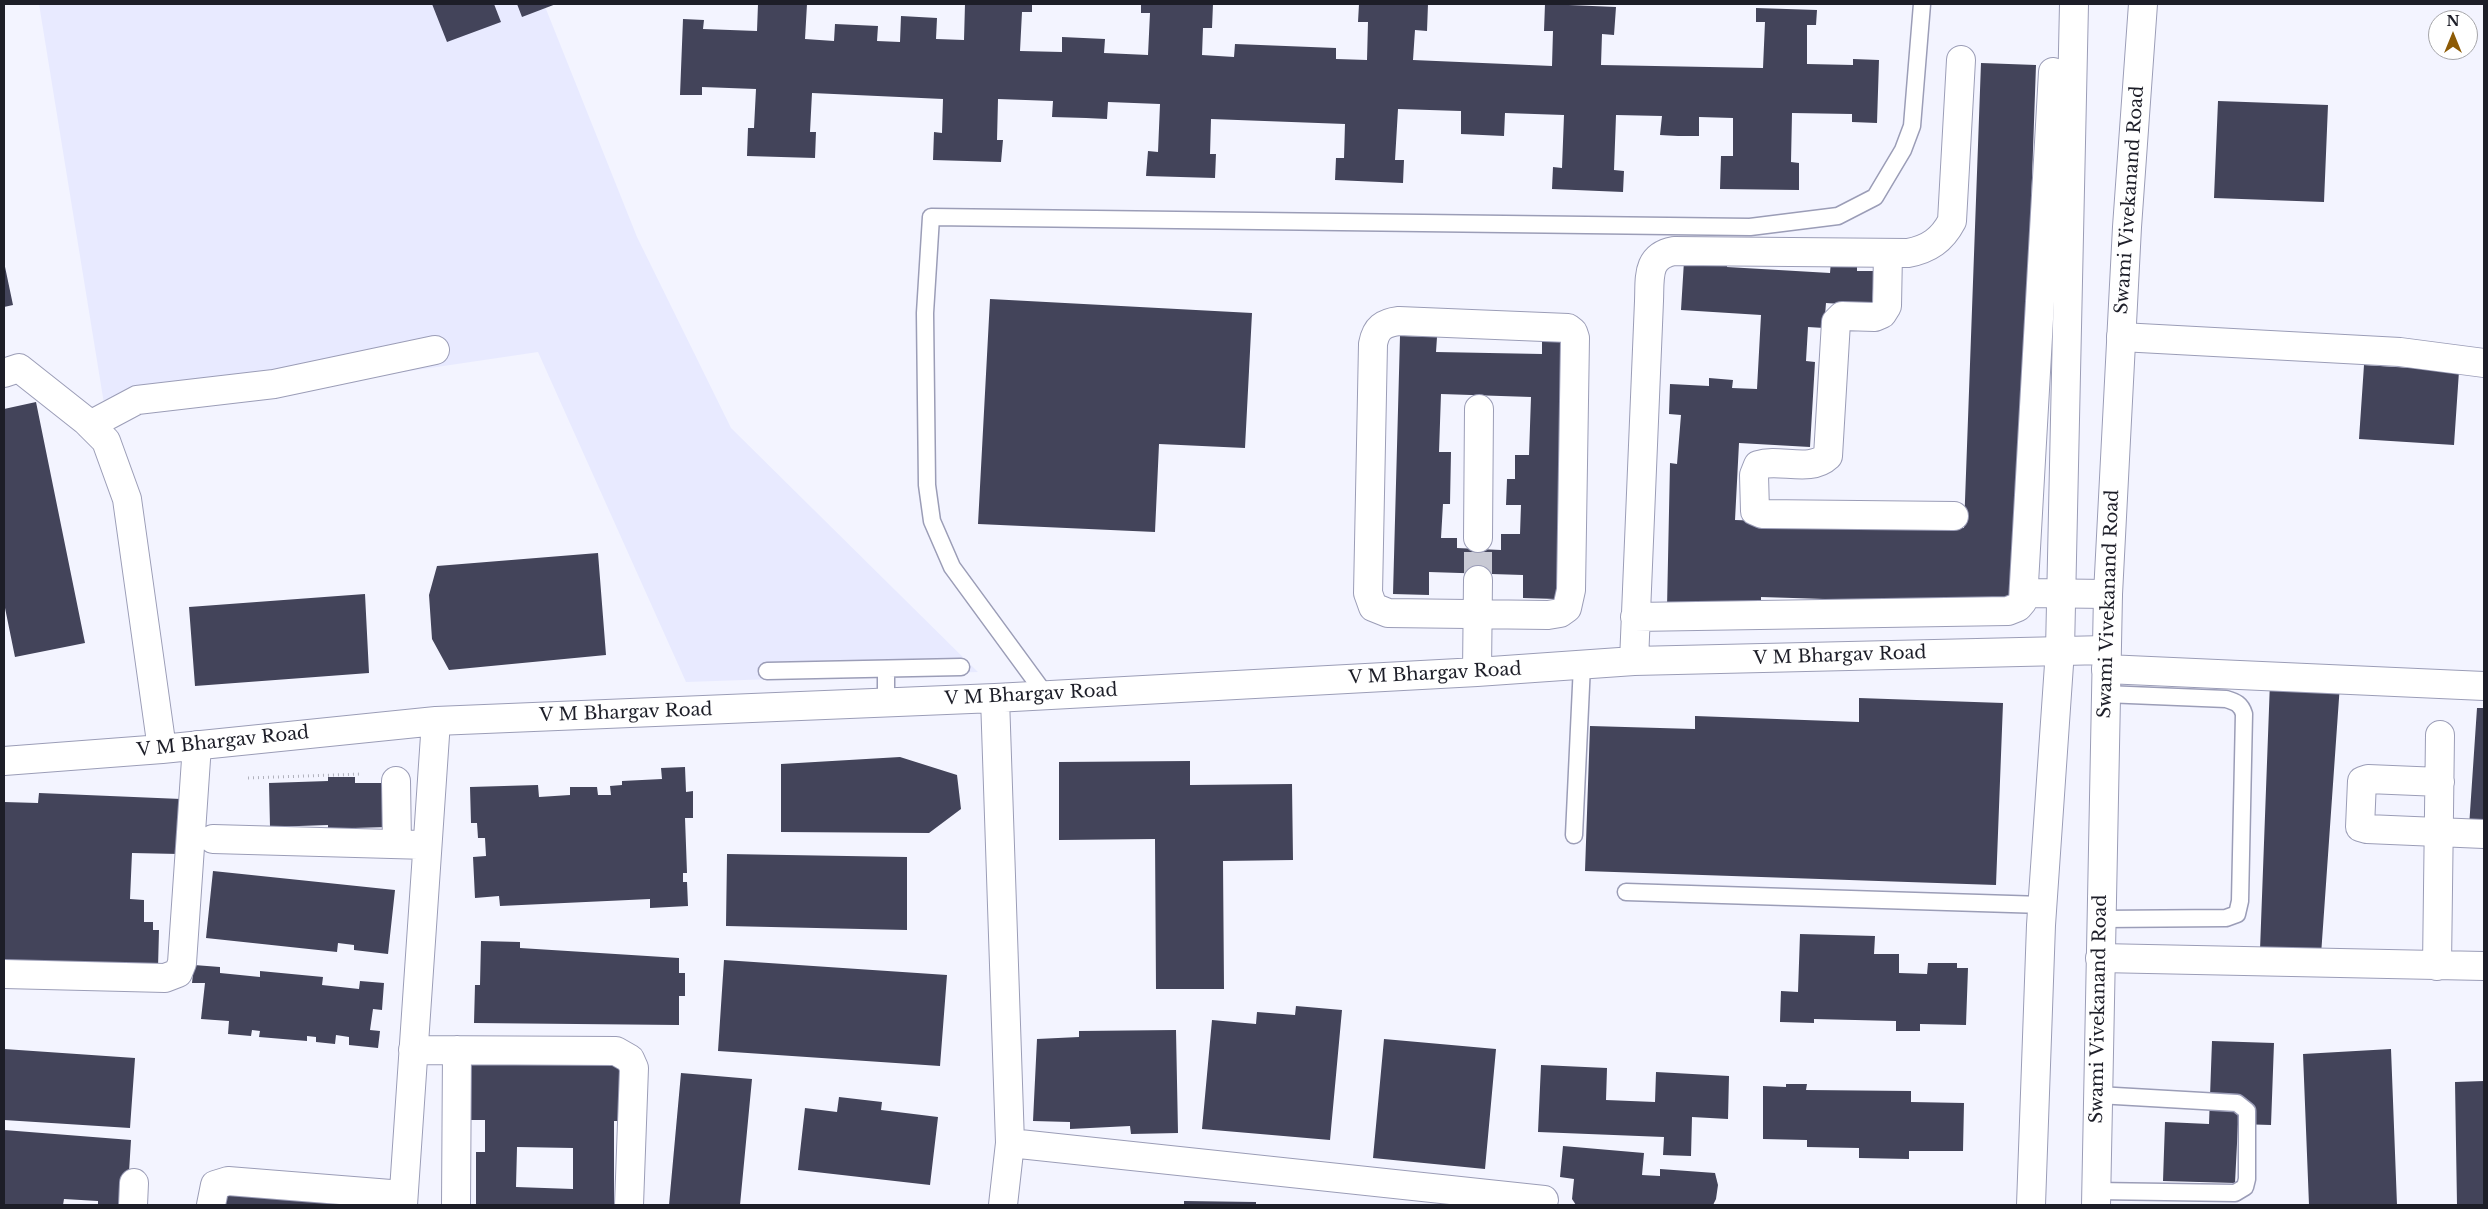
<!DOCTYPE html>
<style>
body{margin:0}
#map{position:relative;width:2488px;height:1209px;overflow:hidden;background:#f3f4ff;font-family:"Libre Baskerville",serif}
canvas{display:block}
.frame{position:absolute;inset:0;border:5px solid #1d1e28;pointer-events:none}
.north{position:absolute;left:2428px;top:10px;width:50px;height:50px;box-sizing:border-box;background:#fff;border:1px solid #a5a5a9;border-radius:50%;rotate:0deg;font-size:14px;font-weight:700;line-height:20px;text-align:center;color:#1d1e28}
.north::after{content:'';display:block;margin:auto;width:18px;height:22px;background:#8d5b06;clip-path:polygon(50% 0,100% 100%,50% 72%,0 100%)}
</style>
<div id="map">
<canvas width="2488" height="1209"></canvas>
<div class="frame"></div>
<div class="north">N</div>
</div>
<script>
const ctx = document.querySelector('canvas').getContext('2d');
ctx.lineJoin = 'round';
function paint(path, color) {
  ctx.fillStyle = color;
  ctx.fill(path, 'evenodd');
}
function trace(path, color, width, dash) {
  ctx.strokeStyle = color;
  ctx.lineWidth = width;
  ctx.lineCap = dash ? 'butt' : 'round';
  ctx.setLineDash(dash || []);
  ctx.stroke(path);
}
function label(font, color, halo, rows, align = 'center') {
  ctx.font = font + ' "Libre Baskerville",serif';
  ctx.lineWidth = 5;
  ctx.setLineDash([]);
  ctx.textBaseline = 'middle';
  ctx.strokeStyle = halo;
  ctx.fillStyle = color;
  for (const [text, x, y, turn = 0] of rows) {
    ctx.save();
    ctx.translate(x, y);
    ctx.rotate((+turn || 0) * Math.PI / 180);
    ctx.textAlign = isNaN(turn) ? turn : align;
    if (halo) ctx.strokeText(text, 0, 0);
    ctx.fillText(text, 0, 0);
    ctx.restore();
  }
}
const built = new Path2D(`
 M39,4H544L637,237L731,428L978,672L686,682L538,352L106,416Z`);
const building = new Path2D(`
 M432,4H494L501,22L447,42Z
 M517,4H556L522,17Z
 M758,4H807L805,39L834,41L835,24L878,26L877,41L900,42L901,16L937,18L936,39L964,40L965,4H1032V12H1022L1020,51L1062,52V37L1105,39L1104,53L1148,55L1150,13H1141V4H1213L1212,28H1203L1202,55L1234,57L1235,44L1336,48V59L1367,60L1368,22H1358L1359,4H1428L1427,31L1415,30L1413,60L1552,66L1553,31H1544L1545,4L1616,7L1614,35L1602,34L1601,65L1763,68L1765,22H1756V8L1817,10L1816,25H1807V64L1853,65V59L1879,60L1877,123L1852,122V114L1792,113L1791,162L1799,163V190L1720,189L1721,156H1733V118L1699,117V136H1678L1660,135L1662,116L1616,115L1614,170L1624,171L1623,192L1552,189L1553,167L1562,168L1564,115L1505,113L1504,136L1461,134V111L1398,109L1395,160H1404L1403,183L1335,180L1336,158H1344L1345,124L1211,119L1210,154H1216L1215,178L1146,176L1148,151L1158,152L1160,104L1108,102L1107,119L1086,118L1052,117L1053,101L998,99L997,140H1003L1001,162L933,160L934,132L942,133L943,99L812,93L810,132H816L815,158L747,156L748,128H754L756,89L702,87V95H680L683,19L704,20L703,29L757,31Z
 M1981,63L2036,65L2017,605L1761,597V611L1667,608L1670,463L1677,464L1681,415L1669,414L1670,384L1709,386V378L1733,380L1732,388L1757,389L1761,315L1681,310L1684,261L1728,257L1727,267L1830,273L1831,261L1857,263V271H1874L1872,306L1826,303L1824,328L1808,327L1806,361L1815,362L1810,447L1739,443L1735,520L1964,528Z
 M2218,101L2328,105L2324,202L2214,198Z
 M4,262L13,305L4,307Z
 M990,299L1252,313L1245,448L1159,444L1155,532L978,524Z
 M1400,336L1437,337L1436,352L1542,354V340L1564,341L1557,599L1523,598V575L1429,572V595L1393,594ZM1441,394L1531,397L1529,455H1515V479H1507L1506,505H1521L1520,534H1501V550L1457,548V538H1441L1443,504H1450L1451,452H1439Z
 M2364,365L2459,371L2454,445L2359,439Z
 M36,402L85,643L15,657L4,603V409Z
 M598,553L606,655L449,670L432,639L429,595L437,566Z
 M365,594L369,673L195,686L189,607Z
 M2270,682L2340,684L2321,955L2260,950Z
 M1859,698L2003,703L1996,885L1585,871L1590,726L1695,729V716L1859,722Z
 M2477,708H2484V828L2469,827Z
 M900,757L957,775L961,809L929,833L781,832V764Z
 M1190,761V785L1292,784L1293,860L1223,861L1224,989H1156L1155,839L1059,840V762Z
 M685,767L686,792L693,791V818H685L687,873H683V882H687L688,906L650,908V899L500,906L499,896L475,898L473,857L486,856L485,838H478L477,823H471L470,787L538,785L539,797L570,795V787H597L598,795H611L610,786L622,785V781L662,779L661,768Z
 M328,777H355V783H389L390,827L352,828V837H328V825L270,827L269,783L328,781Z
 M39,793L181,799L179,854L132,853L130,899L144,900V922H153V930H159L158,968L4,963V802L38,803Z
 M727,854L907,857V930L726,926Z
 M213,871L395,890L388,954L354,950V945L338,943L337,952L206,938Z
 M1800,934L1875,936L1874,954H1899V973L1927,974L1928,963H1957V968H1968L1966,1025L1920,1024V1031H1896V1021L1814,1019V1023L1780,1022L1781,991L1798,992Z
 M481,941L520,942V948L679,958V973H685V996H679V1025L474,1023L475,985H480Z
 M724,960L947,975L940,1066L718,1051Z
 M194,965L220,967V973L260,977V971L323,977L322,985L359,989L360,981L384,983L382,1010L373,1009L370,1030L380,1031L378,1048L349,1045V1037L336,1035L335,1044L316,1042V1037L307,1036V1041L259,1037L260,1031L252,1030L251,1036L228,1034L229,1021L201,1019L205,983H192Z
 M1296,1006L1342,1010L1330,1140L1202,1129L1212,1020L1256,1024L1257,1012L1295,1015Z
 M1176,1030L1178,1133L1131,1134L1130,1126L1070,1129V1122L1033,1121L1037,1039L1079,1037V1031Z
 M1384,1039L1496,1049L1485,1169L1373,1158Z
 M2212,1041L2274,1043L2271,1125L2238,1124L2235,1183L2163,1181L2165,1122L2209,1124Z
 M4,1049L135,1058L130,1128L4,1120Z
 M2391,1049L2397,1205H2309L2303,1054Z
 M466,1064L625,1065V1121H614V1205H476V1152H485V1120H466ZM517,1147L573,1148V1189L516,1187Z
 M1541,1065L1607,1068L1606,1100L1655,1102L1656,1072L1729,1076L1728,1119L1692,1117L1691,1156L1663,1155L1664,1137L1538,1132Z
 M681,1073L752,1079L740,1205H669Z
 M2484,1081V1205H2457L2455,1082Z
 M1786,1084H1807L1806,1090L1911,1091V1102L1964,1103L1963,1151H1909V1159L1859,1158V1148L1807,1147V1140L1763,1139V1086L1786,1087Z
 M839,1097L882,1102L881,1110L938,1117L930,1185L798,1170L805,1108L837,1112Z
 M4,1130L131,1140L129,1172L125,1171L122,1205H98V1201L64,1199L63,1205H4Z
 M1563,1146L1644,1153L1642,1175L1660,1176V1169L1715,1173L1718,1185L1716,1199L1713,1205H1576L1572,1199L1574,1179L1560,1177Z
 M221,1187L354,1201L353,1205H219Z
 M1184,1201L1256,1202V1205H1184Z`);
const minorTunnel = new Path2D(`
 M1478,580V538`);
const path = new Path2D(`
 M248,778L362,774`);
const service = new Path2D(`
 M886,669V702
 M767,671L961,667
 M1045,694L952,567L932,521L927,485L925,313L931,217L1750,227L1838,216L1875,197L1903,150L1912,126L1922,4
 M1574,835L1582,665
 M1626,892L2043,905
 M2101,919L2226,918L2237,914L2240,901L2244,714C2241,704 2236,702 2226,699L2105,694
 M2096,1191L2235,1193L2245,1187L2247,1179V1111L2237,1103L2098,1095`);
const minor = new Path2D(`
 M1888,253L1887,306L1882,314L1875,317L1842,316L1836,322L1828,456C1810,473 1780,458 1758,465L1754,475L1755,511L1762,514L1954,516
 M1399,321L1568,328L1573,332L1575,338L1571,590L1567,608L1560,613L1548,615L1388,613L1373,607L1368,593L1373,344C1376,328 1383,323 1399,321Z
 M2121,337L2400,352L2484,363
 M4,373L19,368L86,421L106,441L127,499L162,749
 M90,425L137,400L274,384L435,350
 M1478,538L1479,409
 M2025,593L2108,594
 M1635,617L2008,611L2018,607L2023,601L2053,72
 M1634,661L1649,301C1650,278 1646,256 1674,251L1908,253C1929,249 1942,240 1952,221L1961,60
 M2106,669L2484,686
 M1477,672L1478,580
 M995,698L1010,1143L1003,1205
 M4,761L162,749L436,721L995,698L1477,672L1634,661L2106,650
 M396,781L397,844
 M2440,782L2368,779L2362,781L2360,827L2367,829L2484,834
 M213,839L427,845
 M2100,958L2484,966
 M2437,966L2440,735
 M4,974L165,978L178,973L182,963L197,745
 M413,1050L616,1051L630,1059L634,1068L629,1205
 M1010,1143L1544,1200
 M133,1205L134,1183
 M211,1205L215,1185L228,1181L403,1195
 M403,1205L436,721
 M456,1205L457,1050`);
const primary = new Path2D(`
 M2031,1205L2041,925L2060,650L2074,4
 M2096,1205L2108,594L2127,227L2143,4`);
const streetNames = [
 ["Swami Vivekanand Road",2130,200,-86],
 ["Swami Vivekanand Road",2109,604,-88],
 ["V M Bhargav Road",1840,656,-2],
 ["V M Bhargav Road",1435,674,-3],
 ["V M Bhargav Road",1031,695,-3],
 ["V M Bhargav Road",626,713,-2],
 ["V M Bhargav Road",223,742,-6],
 ["Swami Vivekanand Road",2099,1009,-89]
];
paint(built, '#e8eaff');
paint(building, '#43445a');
trace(minorTunnel, '#c8c9d4', 28, [28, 14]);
trace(service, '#9b9db7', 19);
trace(minor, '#9b9db7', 30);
trace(primary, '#9b9db7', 30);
trace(path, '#b0b1bc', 3, [1, 4]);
trace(service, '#fff', 16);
trace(minor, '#fff', 28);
trace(primary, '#fff', 28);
label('18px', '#1d1e28', '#fff', streetNames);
</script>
